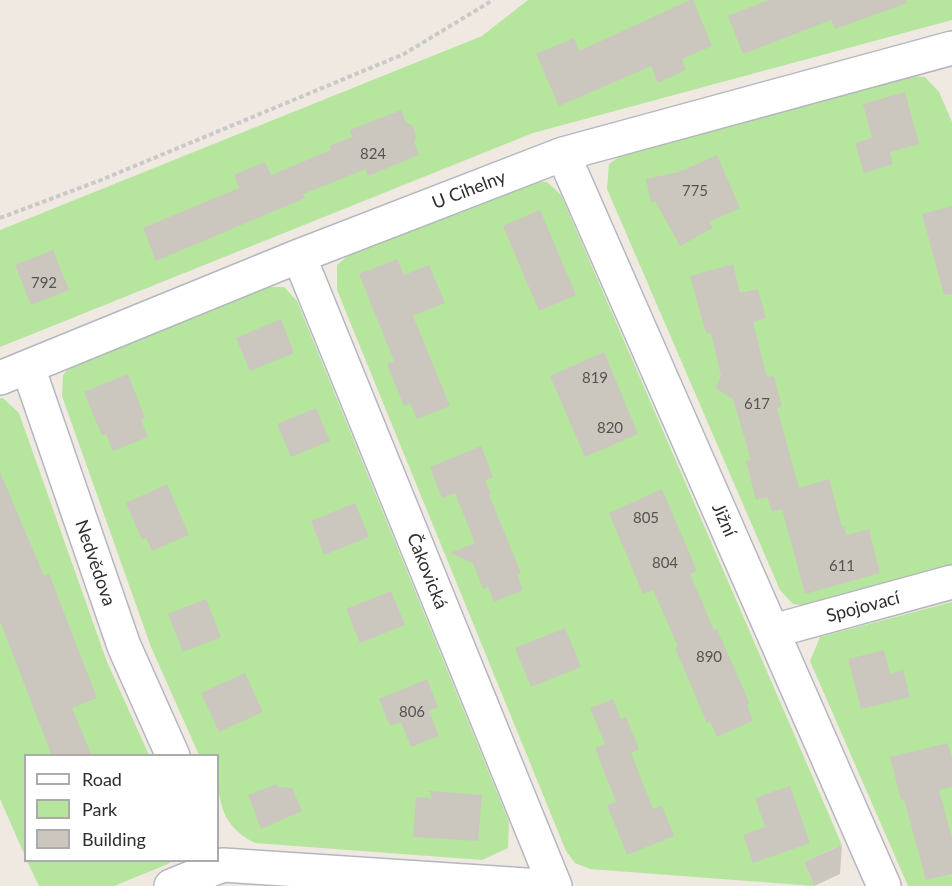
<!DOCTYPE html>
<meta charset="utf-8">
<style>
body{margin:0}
#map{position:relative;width:952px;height:886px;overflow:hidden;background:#efe9e1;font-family:Lato,sans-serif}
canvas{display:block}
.legend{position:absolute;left:24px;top:754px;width:195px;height:108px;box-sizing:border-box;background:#fff;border:2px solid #ababab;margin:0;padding:8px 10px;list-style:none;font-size:18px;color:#2e2e2e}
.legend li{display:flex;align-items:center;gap:12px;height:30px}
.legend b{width:30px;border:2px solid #ababab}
</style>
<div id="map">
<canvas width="952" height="886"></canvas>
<ul class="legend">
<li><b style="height:8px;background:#fff"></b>Road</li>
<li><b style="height:16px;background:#b6e59e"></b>Park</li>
<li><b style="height:16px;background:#cbc7bf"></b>Building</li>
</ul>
</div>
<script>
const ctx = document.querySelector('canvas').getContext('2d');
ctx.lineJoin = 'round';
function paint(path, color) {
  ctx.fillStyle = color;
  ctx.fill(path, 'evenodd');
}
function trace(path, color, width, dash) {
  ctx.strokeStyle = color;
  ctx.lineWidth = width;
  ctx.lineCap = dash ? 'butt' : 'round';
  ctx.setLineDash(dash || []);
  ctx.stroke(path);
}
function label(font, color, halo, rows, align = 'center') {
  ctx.font = font + ' Lato,sans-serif';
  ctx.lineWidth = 5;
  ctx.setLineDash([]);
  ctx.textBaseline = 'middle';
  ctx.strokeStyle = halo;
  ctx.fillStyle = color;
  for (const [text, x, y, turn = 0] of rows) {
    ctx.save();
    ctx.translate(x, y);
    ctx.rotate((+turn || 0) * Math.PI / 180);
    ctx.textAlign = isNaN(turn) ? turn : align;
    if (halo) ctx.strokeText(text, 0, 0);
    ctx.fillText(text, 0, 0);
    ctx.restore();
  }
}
const green = new Path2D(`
 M528,0H952V20L533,133L0,347V230L482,36Z
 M904,76L925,77L939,92L952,122V568L812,606L793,604L780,590L607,189L609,164L629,150Z
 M525,181L547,182L561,195L842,845L804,862L814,886L590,869L575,863L566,851L337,290V265L353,252Z
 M262,287H284L297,301L509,822L508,848L482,860L255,843C216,824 218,793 218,756L199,755L151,647L62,396L63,375L75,361Z
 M0,398H3L19,413L107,662L149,755L26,756L25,856L0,799Z
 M952,602V886H908L810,661L820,637Z
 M27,861H172L168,864L114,886H39Z`);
const building = new Path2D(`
 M690,0H693L712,46L682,59L686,70L658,83L651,66L559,106L536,54L574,38L579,51Z
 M768,0H906L907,3L835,29L831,20L743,54L728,16Z
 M905,92L919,144L890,152L893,164L864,173L855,143L872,138L863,104Z
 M401,110L406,123L412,125L416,136L414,142L419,155L368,176L366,169L303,194L305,198L156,261L143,228L239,188L234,175L265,162L271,175L331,150L329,146L352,137L350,130Z
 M717,155L740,208L709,222L713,228L680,246L655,201L651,202L646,179L679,172Z
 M952,206V294L944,295L922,214Z
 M540,210L576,295L539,311L503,226Z
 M53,250L69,290L31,305L15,265Z
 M397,259L404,275L429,265L445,303L413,316L450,406L417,419L410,403L404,406L387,364L394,361L359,274Z
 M733,264L740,293L758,289L766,318L753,322L767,377L774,376L782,407L777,408L799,488L829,479L842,527L844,526L846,535L869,529L880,573L805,594L782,509L772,512L767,497L756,500L746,461L751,460L733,399L715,388L721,376L711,333L706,334L690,276Z
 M281,319L294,353L250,371L236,338Z
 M604,352L638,434L585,457L550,376Z
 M128,374L145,418L141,420L148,437L113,451L106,434L102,436L84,392Z
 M316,408L330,441L291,457L277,424Z
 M481,446L493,477L485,480L491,494L489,495L521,573L517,575L523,590L494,602L488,587L483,589L473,563L450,553L475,543L455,493L442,498L430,467Z
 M0,472L44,576L49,574L97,698L72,708L92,756H52L0,621Z
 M167,484L189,535L152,551L146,538L142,540L126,503Z
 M662,489L697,571L690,574L714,630L717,629L750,704L747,705L753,721L717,737L710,721L707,723L675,648L678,646L653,590L643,594L609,513Z
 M355,503L369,537L324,555L311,521Z
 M391,591L405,625L360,643L346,609Z
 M206,599L221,637L183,652L168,614Z
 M565,628L581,667L531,687L515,648Z
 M884,650L890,674L903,670L910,697L861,709L848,659Z
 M245,673L263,712L219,732L201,693Z
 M427,679L438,707L429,711L439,736L411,747L401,722L390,726L379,699Z
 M613,699L621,719L626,717L639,749L631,753L653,809L662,806L674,836L627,855L607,805L616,802L595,748L605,744L590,708Z
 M948,743L952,758V787L939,790L952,838V874L926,880L904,799L901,800L890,757Z
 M277,784L278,787L292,788L302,811L261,829L248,795Z
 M790,786L810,843L753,863L743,835L765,827L755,798Z
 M429,791L482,795L478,841L413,837L416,797L432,798Z
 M842,845L840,874L814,886L804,862Z`);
const path = new Path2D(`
 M0,218L101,180L404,54L493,0`);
const minor = new Path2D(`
 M563,154L884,886
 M299,256L555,886
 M28,367L124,646L173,756
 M0,378L299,256L563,154L952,48
 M773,631L952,582
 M171,886L223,865L541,886`);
const numberNames = [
 ["824",373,154],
 ["775",695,191],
 ["792",44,283],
 ["819",595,378],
 ["617",757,404],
 ["820",610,428],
 ["805",646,518],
 ["804",665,563],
 ["611",842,566],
 ["890",709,657],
 ["806",412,712]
];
const streetNames = [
 ["U Cihelny",469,190,-21],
 ["Jižní",724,520,66],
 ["Nedvědova",95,563,71],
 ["Čakovická",427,571,68],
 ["Spojovací",863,607,-15]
];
paint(green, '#b6e59e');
paint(building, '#cbc7bf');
trace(minor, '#b4b7c1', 36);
trace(path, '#c9c9c9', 4, [4.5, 3]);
trace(minor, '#fff', 33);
label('15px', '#555452', null, numberNames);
label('18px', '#2e2e2e', '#fff', streetNames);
</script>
